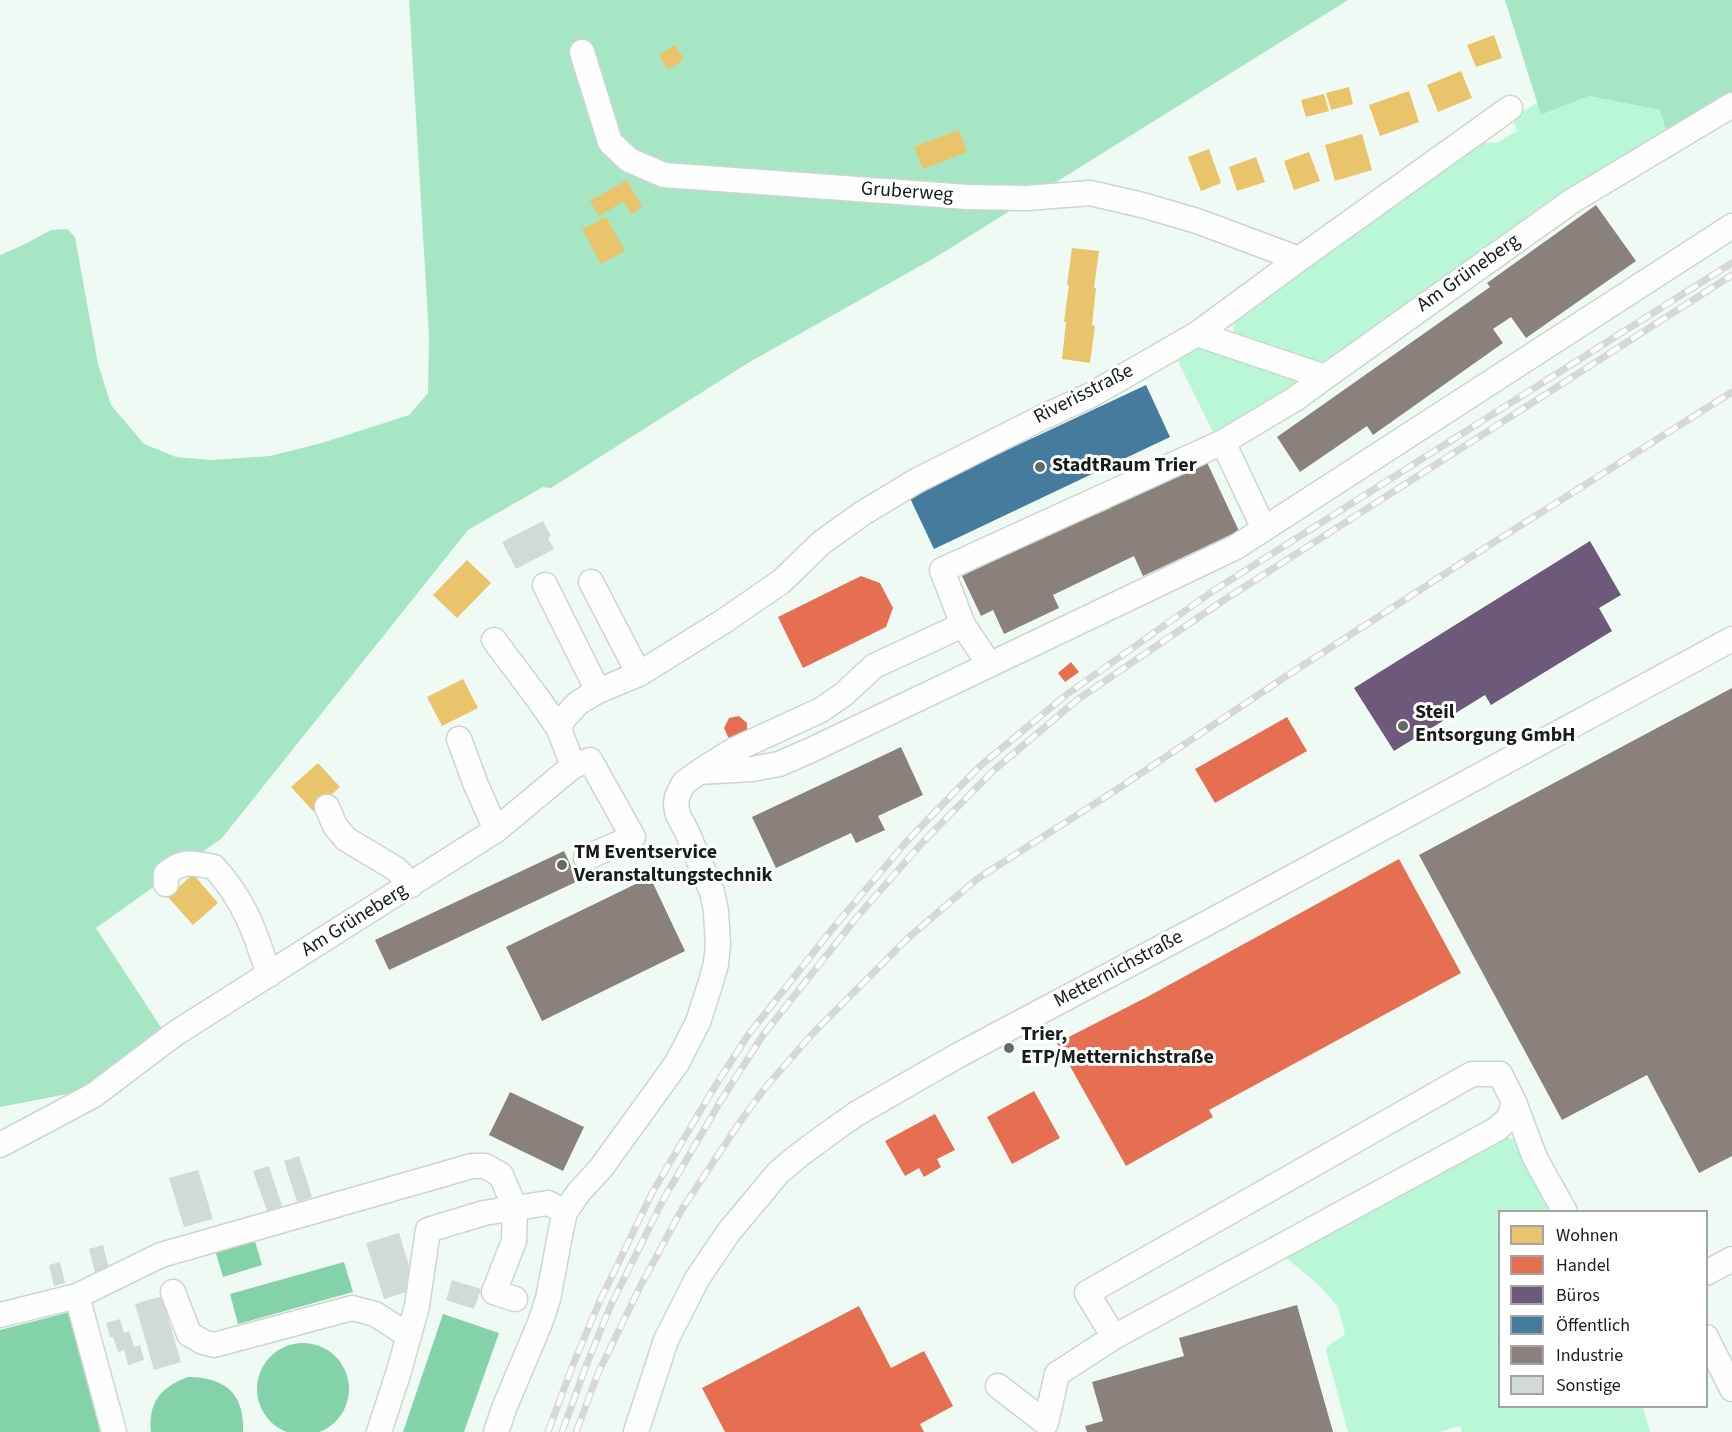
<!DOCTYPE html>
<meta charset="utf-8">
<style>
body{margin:0}
#map{position:relative;width:1732px;height:1432px;overflow:hidden;background:#f0faf4;font-family:"Source Sans 3",sans-serif}
canvas{display:block}
.legend{position:absolute;left:1498px;top:1210px;width:210px;height:198px;box-sizing:border-box;background:#fff;border:2px solid #a2a5a3;margin:0;padding:8px 10px;list-style:none;font-size:18px;color:#161e19}
.legend li{display:flex;align-items:center;gap:12px;height:30px}
.legend b{width:30px;border:2px solid #a2a5a3}
</style>
<div id="map">
<canvas width="1732" height="1432"></canvas>
<ul class="legend">
<li><b style="height:16px;background:#e9c46a"></b>Wohnen</li>
<li><b style="height:16px;background:#e76f51"></b>Handel</li>
<li><b style="height:16px;background:#6d597a"></b>Büros</li>
<li><b style="height:16px;background:#457b9d"></b>Öffentlich</li>
<li><b style="height:16px;background:#8a817c"></b>Industrie</li>
<li><b style="height:16px;background:#d1dad4"></b>Sonstige</li>
</ul>
</div>
<script>
const ctx = document.querySelector('canvas').getContext('2d');
ctx.lineJoin = 'round';
function paint(path, color) {
  ctx.fillStyle = color;
  ctx.fill(path, 'evenodd');
}
function trace(path, color, width, dash) {
  ctx.strokeStyle = color;
  ctx.lineWidth = width;
  ctx.lineCap = dash ? 'butt' : 'round';
  ctx.setLineDash(dash || []);
  ctx.stroke(path);
}
function label(font, color, halo, rows, align = 'center') {
  ctx.font = font + ' "Source Sans 3",sans-serif';
  ctx.lineWidth = 6;
  ctx.setLineDash([]);
  ctx.textBaseline = 'middle';
  ctx.strokeStyle = halo;
  ctx.fillStyle = color;
  for (const [text, x, y, turn = 0] of rows) {
    ctx.save();
    ctx.translate(x, y);
    ctx.rotate((+turn || 0) * Math.PI / 180);
    ctx.textAlign = isNaN(turn) ? turn : align;
    if (halo) ctx.strokeText(text, 0, 0);
    ctx.fillText(text, 0, 0);
    ctx.restore();
  }
}
const green = new Path2D(`
 M1589,96L1660,110L1667,134L1331,363H1321L1237,337L1233,331L1234,321L1477,142L1496,143L1517,131L1512,117L1537,103L1542,115Z
 M1193,347H1199L1297,378V385L1214,434L1177,359Z
 M1506,1137L1520,1141L1556,1211L1500,1212V1406L1643,1407L1650,1432H1462L1460,1426L1439,1432H1348L1326,1351L1328,1346L1345,1334L1338,1307L1320,1286L1284,1256L1501,1138Z`);
const forest = new Path2D(`
 M409,0H1348L936,257L748,363L551,488L543,487L468,530L222,838L96,928L164,1032L93,1089L0,1107V255L23,245L51,230L67,229L75,237L98,364L111,405L144,444L176,457L212,460L270,456L322,443L409,415L428,393L429,336Z
 M1505,0H1732V93L1667,134L1660,110L1589,96L1541,115Z`);
const water = new Path2D(`
 M254,1238L262,1265L223,1277L215,1250Z
 M344,1262L353,1292L238,1324L230,1294Z
 M70,1312L100,1432H0V1330Z
 M443,1314L499,1333L464,1432H403Z
 M257 1389a46 46 0 1 1 92 0a46 46 0 1 1-92 0Z
 M188,1377C225,1377 245,1394 243,1432H151C148,1402 161,1387 188,1377Z`);
const homes = new Path2D(`
 M1494,35L1502,58L1476,67L1467,45Z
 M675,45L684,59L668,70L659,55Z
 M1461,71L1472,98L1438,112L1427,85Z
 M1349,87L1353,104L1331,110L1326,93Z
 M1409,91L1419,122L1380,136L1369,105Z
 M1324,94L1329,111L1306,117L1301,100Z
 M959,130L967,152L923,169L914,147Z
 M1362,134L1372,170L1335,181L1325,145Z
 M1209,149L1221,183L1201,191L1188,157Z
 M1309,152L1320,181L1294,190L1284,161Z
 M1256,157L1265,182L1237,191L1229,167Z
 M627,180L642,207L631,214L624,201L599,216L590,201Z
 M606,217L625,251L601,264L582,229Z
 M1072,248L1099,251L1094,288H1096L1092,325L1095,326L1090,363L1062,359L1066,322H1064L1069,285H1067Z
 M467,560L491,583L457,618L433,595Z
 M463,679L478,708L442,726L427,697Z
 M318,763L340,787L313,811L291,787Z
 M193,874L218,903L193,925L168,897Z`);
const shops = new Path2D(`
 M861,576L880,583L893,608L886,627L803,668L778,617Z
 M1071,662L1079,672L1065,682L1058,673Z
 M739,716L747,723V734L738,740L728,737L724,728L729,718Z
 M1287,717L1307,751L1215,803L1195,769Z
 M1399,859L1461,973L1209,1110L1213,1117L1126,1166L1057,1043L1147,997Z
 M1034,1091L1060,1138L1012,1164L987,1117Z
 M935,1114L955,1150L937,1159L941,1167L924,1177L919,1168L905,1176L885,1141Z
 M859,1306L891,1368L924,1351L953,1406L920,1424L924,1432H725L702,1388Z`);
const offices = new Path2D(`
 M1590,541L1621,595L1599,608L1612,631L1491,705L1485,695L1394,751L1354,688Z`);
const public = new Path2D(`
 M1146,385L1170,437L934,549L909,496Z`);
const industry = new Path2D(`
 M1596,205L1636,261L1526,338L1511,317L1493,329L1503,343L1373,435L1367,426L1300,472L1277,437L1490,287L1487,283Z
 M1205,458L1239,531L1143,576L1134,556L1053,595L1059,608L1004,634L993,610L981,616L962,576L1029,544L1027,540L1094,509L1097,514L1111,508L1109,503Z
 M1732,688V1156L1699,1173L1647,1075L1562,1120L1419,855Z
 M901,747L923,795L878,816L885,830L856,843L851,833L776,868L752,817Z
 M564,851L578,881L389,970L375,940Z
 M650,877L685,951L542,1021L506,947Z
 M510,1092L584,1127L563,1171L489,1135Z
 M1297,1305L1333,1432H1087L1085,1426L1103,1421L1092,1382L1184,1356L1179,1338Z`);
const building = new Path2D(`
 M543,521L551,536L548,538L554,549L516,569L502,542Z
 M299,1156L312,1197L297,1202L284,1161Z
 M269,1166L282,1206L267,1211L253,1171Z
 M198,1170L213,1219L184,1227L169,1178Z
 M399,1233L416,1289L384,1299L366,1243Z
 M103,1245L109,1268L95,1272L89,1249Z
 M60,1262L65,1283L54,1286L49,1265Z
 M452,1280L481,1289L474,1309L446,1300Z
 M162,1296L181,1362L154,1370L135,1304Z
 M120,1319L124,1333L129,1331L134,1347L140,1345L144,1360L128,1365L124,1350L118,1352L113,1337H110L106,1323Z`);
const minor = new Path2D(`
 M582,52L610,142L629,160L664,175L967,197L1027,198L1090,193L1142,205L1197,221L1299,259
 M1197,334L1325,377L1572,201L1732,105
 M1223,442L1295,399L1325,377
 M591,582L639,674
 M545,585L598,691
 M494,640L539,700L559,729
 M989,664L963,625L942,570L1223,442L1264,529
 M459,739L476,785L496,830
 M573,766L590,760L633,837L586,858
 M702,770L734,750L821,710L844,694L874,666L963,625
 M327,807L335,826L346,839L396,869L411,885
 M166,884V874C183,859 193,863 214,867C245,901 255,932 269,975
 M1514,1102L1509,1118L1497,1129L1114,1337L1087,1293L1472,1074H1500L1514,1102L1535,1158L1565,1212
 M0,1145L94,1095L176,1033L496,830L573,766L559,729L564,718L578,703L598,691L639,674L724,621L782,581L821,543L863,513L916,481L1039,419L1091,395L1197,334L1299,259L1510,108
 M1706,1273L1732,1259
 M173,1292L189,1334L203,1342L214,1345L352,1308L375,1314L409,1336
 M0,1315L77,1296
 M1706,1337L1732,1389
 M998,1386L1046,1423L1057,1374L1114,1337
 M114,1432L77,1296L161,1255L472,1166H485L501,1175L515,1208L514,1241L494,1292L515,1299
 M379,1432L399,1371L417,1306L428,1230L484,1213L548,1203L565,1212
 M496,1432L505,1406L540,1323L548,1299L561,1230L565,1212L579,1192L601,1168L677,1063L698,1022L710,985L716,964L718,944L716,911L712,892L687,832L678,815L676,805L677,797L680,790L684,783L699,772L752,769L779,764L809,751L1236,547L1732,226
 M636,1432L666,1340L697,1279L728,1233L778,1173L798,1156L825,1136L856,1114L957,1056L1211,921L1732,639`);
const rail = new Path2D(`
 M548,1432L574,1362L599,1303L652,1193L709,1096L748,1035L833,928L907,841L979,767L1066,695L1213,591L1732,263
 M562,1432L586,1366L610,1307L663,1200L720,1102L763,1035L857,917L922,843L994,770L1077,700L1224,600L1732,275
 M576,1432L599,1371L641,1285L682,1209L742,1119L765,1088L814,1032L908,938L977,879L1113,792L1285,677L1477,553L1732,392`);
const markers = [
 [1040,467,6,"#626b66"],
 [1403,726,6,"#626b66"],
 [562,865,6,"#626b66"],
 [1009,1048,6,"#626b66"]
];
const streetNames = [
 ["Gruberweg",907,193,4],
 ["Am Grüneberg",1469,274,-35],
 ["Riverisstraße",1084,395,-27],
 ["Am Grüneberg",355,921,-32],
 ["Metternichstraße",1119,970,-28]
];
const poiNames = [
 ["StadtRaum Trier",1052,467],
 ["Steil",1415,714],
 ["Entsorgung GmbH",1415,737],
 ["TM Eventservice",574,854],
 ["Veranstaltungstechnik",574,877],
 ["Trier,",1021,1036],
 ["ETP/Metternichstraße",1021,1059]
];
paint(green, '#baf7d6');
paint(forest, '#a6e6c5');
paint(water, '#84d2aa');
paint(homes, '#e9c46a');
paint(shops, '#e76f51');
paint(offices, '#6d597a');
paint(public, '#457b9d');
paint(industry, '#8a817c');
paint(building, '#d1dad4');
trace(minor, '#ccd6d0', 27);
trace(minor, '#fdfefd', 24);
trace(rail, '#d6d8d6', 7);
trace(rail, '#fff', 4.5, [14]);
for (const [x, y, r, color] of markers) {
  const dot = new Path2D();
  dot.arc(x, y, r, 0, 2 * Math.PI);
  ctx.fillStyle = color;
  ctx.fill(dot);
  trace(dot, '#fff', 2);
}
label('20px', '#161e19', '#fff', streetNames);
label('bold 20px', '#161e19', '#fff', poiNames, 'left');
</script>
